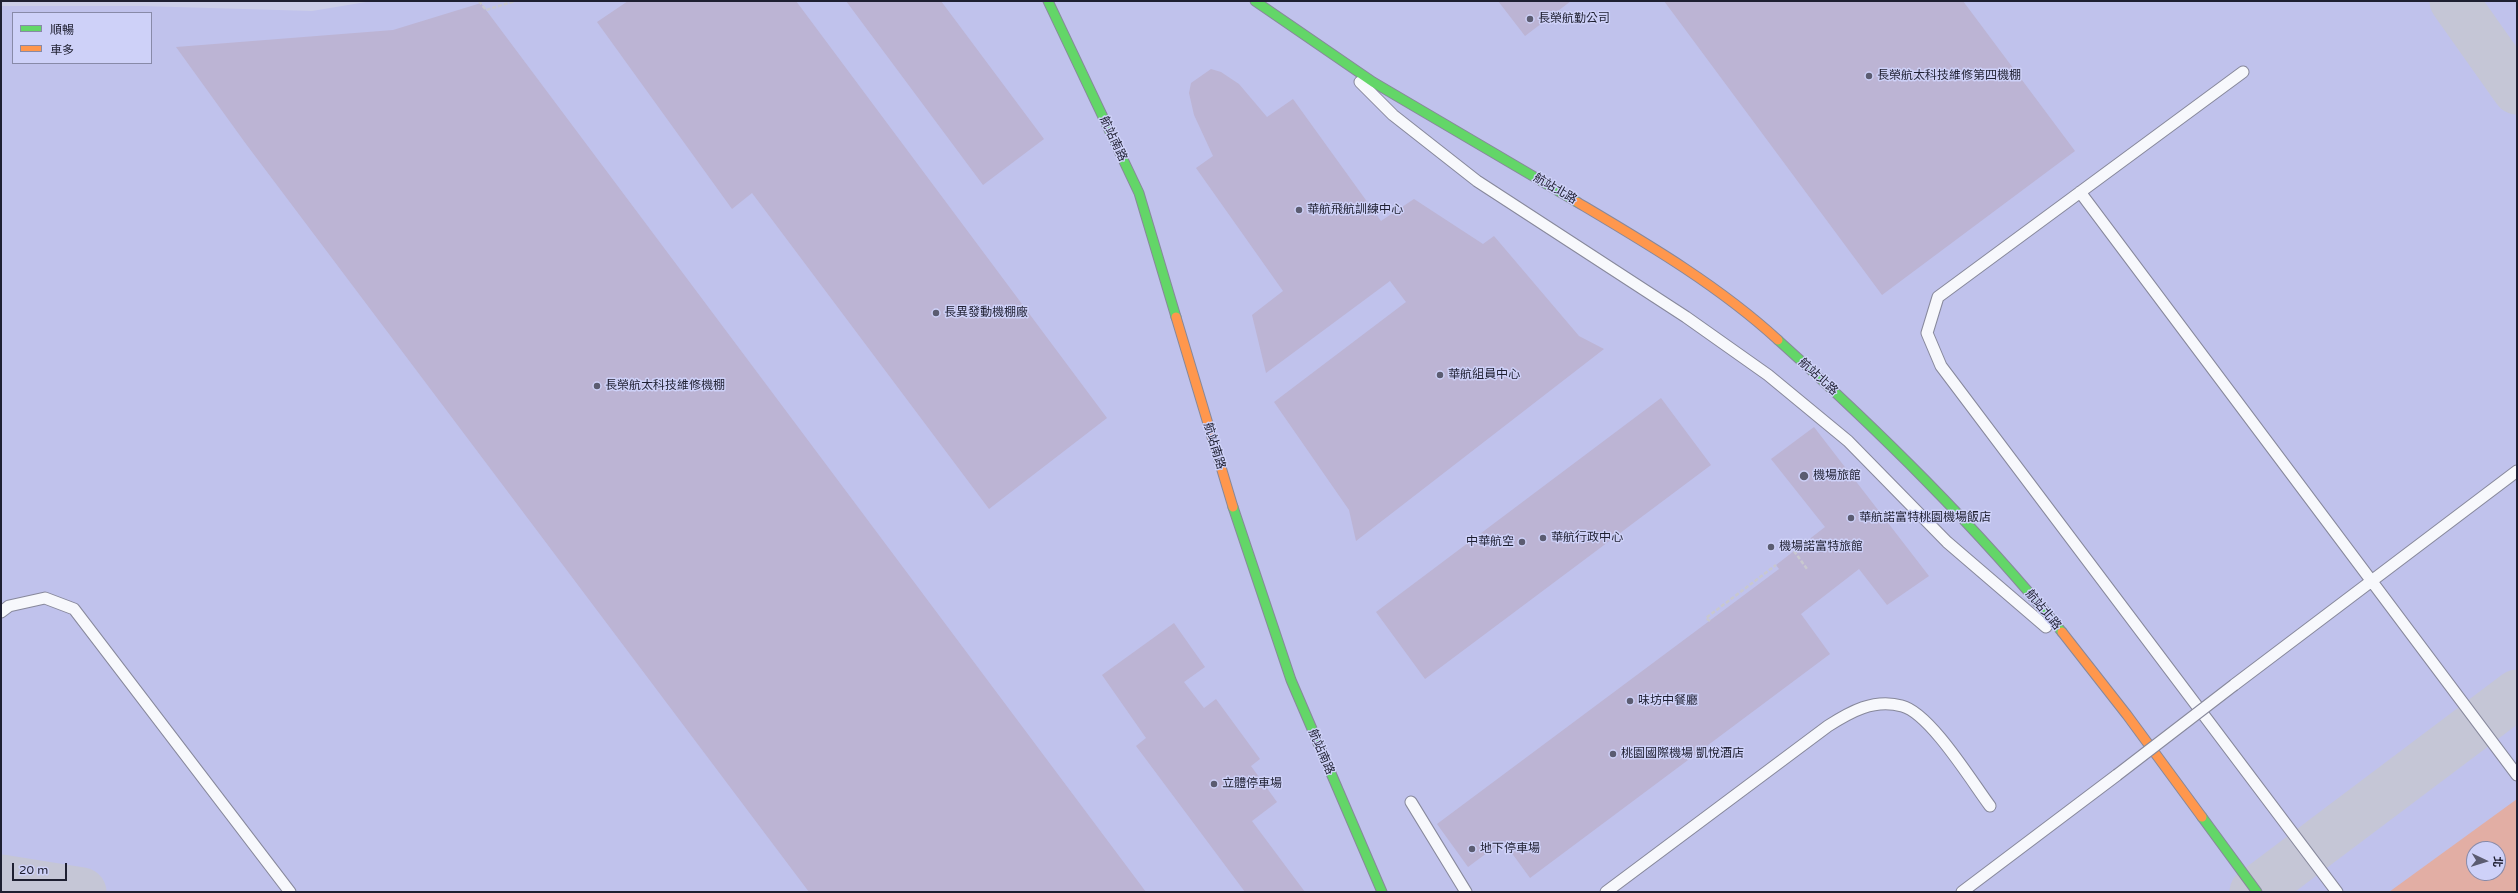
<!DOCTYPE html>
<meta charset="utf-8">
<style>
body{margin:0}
#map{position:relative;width:2518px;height:893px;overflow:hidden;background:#cccee8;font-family:"Varela Round","Noto Sans TC",sans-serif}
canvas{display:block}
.frame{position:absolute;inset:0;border:2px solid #1e1f31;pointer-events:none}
.legend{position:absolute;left:12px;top:12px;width:140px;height:52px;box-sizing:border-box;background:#ced1f8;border:1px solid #888aa8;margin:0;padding:5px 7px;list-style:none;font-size:12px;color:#1e1f31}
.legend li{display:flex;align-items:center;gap:8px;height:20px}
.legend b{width:20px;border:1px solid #888aa8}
.north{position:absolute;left:2466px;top:841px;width:40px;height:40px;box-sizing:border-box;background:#ced1f8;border:1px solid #888aa8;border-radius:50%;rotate:94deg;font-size:11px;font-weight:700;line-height:16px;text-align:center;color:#1e1f31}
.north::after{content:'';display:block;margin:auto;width:14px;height:18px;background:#5b5c71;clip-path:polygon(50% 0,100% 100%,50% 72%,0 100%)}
.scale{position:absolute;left:12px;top:863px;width:55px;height:18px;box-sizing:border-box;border:2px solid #1e1f31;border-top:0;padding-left:5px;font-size:12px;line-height:14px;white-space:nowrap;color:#1e1f31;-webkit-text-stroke:3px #ced1f8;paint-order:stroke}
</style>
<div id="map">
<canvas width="2518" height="893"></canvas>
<div class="frame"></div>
<ul class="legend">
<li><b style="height:5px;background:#63d668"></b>順暢</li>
<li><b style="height:5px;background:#ff974d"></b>車多</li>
</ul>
<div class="north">北</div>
<div class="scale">20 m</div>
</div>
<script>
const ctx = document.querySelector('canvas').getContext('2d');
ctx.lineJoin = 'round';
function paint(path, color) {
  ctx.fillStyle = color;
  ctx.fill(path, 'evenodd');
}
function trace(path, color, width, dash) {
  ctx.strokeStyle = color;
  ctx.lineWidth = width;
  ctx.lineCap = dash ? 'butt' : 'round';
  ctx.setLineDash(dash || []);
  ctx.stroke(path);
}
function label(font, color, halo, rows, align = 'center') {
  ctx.font = font + ' "Varela Round","Noto Sans TC",sans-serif';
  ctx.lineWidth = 3;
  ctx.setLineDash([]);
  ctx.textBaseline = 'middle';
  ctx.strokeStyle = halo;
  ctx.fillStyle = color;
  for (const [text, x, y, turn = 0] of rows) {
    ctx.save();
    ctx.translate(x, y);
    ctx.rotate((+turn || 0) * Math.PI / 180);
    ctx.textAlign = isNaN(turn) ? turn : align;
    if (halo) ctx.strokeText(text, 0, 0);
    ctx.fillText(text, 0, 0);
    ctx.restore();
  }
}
const built = new Path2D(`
 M372,1H2517V892H1V6H142L312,11ZM13,13H151V63H13ZM2474,849H2498V873H2474Z`);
const green = new Path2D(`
 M2517,799V892H2389ZM2474,849H2498V873H2474Z`);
const taxiway = new Path2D(`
 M2454,1L2517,90
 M1,879L82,892
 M2254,892L2517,694`);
const building = new Path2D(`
 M628,1H796L1107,418L989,509L752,193L732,209L597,22Z
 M846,1H941L1044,139L983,185Z
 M1498,1H1571L1525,36Z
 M1664,1H1963L2075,151L1882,295Z
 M481,3L486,10L1146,892H809L246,144L176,47L393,30Z
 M1211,69L1221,72L1239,84L1267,117L1293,99L1381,221L1414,199L1483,244L1494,236L1579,336L1604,349L1356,541L1349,510L1274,402L1406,302L1390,281L1266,373L1252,315L1283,291L1196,168L1213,156L1194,115L1189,93L1191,83Z
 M1661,398L1711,465L1425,679L1376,612Z
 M1814,427L1929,576L1887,605L1859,569L1801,614L1830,654L1530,878L1503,841L1468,867L1437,824L1779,569L1776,565L1825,527L1771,459Z
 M1174,623L1205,667L1184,682L1204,708L1216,699L1260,759L1251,766L1277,802L1252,821L1305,892H1245L1136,746L1146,738L1102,675Z`);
const path = new Path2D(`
 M479,1L486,10L515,1
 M1794,551L1807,569
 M1710,621L1706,618L1776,565`);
const lane = new Path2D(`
 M2243,72L1938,297L1927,333L1941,366L2337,892
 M1360,82L1393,115L1477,181L1686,317L1768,375L1848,441L1947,542L2046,627
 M2080,192L2517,775
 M1,612L9,606L45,598L74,609L290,892
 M2234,685L2517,471
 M1411,802L1466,892
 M1606,892L1828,726C1850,712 1874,698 1902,706C1930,713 1972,782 1990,806
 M1962,892L2117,775`);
const fast = new Path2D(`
 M1048,1L1139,193L1176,317
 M1255,1L1373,82L1577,202
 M1778,340C1879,431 1976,526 2062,632
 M1233,507L1291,680L1382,892
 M2202,817L2257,892`);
const slow = new Path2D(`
 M1577,202C1646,243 1718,285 1778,340
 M1176,317L1233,507
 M2062,632L2127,715L2202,817`);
const laneBridge = new Path2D(`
 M2117,775L2234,685`);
const markers = [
 [1530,19,4,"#5b5c71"],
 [1869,76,4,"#5b5c71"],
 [1299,210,4,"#5b5c71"],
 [936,313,4,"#5b5c71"],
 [1440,375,4,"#5b5c71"],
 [597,386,4,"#5b5c71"],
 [1804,476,5,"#5b5c71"],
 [1851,518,4,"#5b5c71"],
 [1543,538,4,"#5b5c71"],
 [1522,542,4,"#5b5c71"],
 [1771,547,4,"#5b5c71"],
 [1630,701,4,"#5b5c71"],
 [1613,754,4,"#5b5c71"],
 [1214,784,4,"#5b5c71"],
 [1472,849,4,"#5b5c71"]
];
const poiNames = [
 ["長榮航勤公司",1538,19],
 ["長榮航太科技維修第四機棚",1877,76],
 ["華航飛航訓練中心",1307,210],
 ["長異發動機棚廠",944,313],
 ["華航組員中心",1448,375],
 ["長榮航太科技維修機棚",605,386],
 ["機場旅館",1813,476],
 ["華航諾富特桃園機場飯店",1859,518],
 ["華航行政中心",1551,538],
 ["中華航空",1514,542,"right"],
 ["機場諾富特旅館",1779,547],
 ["味坊中餐廳",1638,701],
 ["桃園國際機場 凱悅酒店",1621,754],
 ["立體停車場",1222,784],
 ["地下停車場",1480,849]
];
const streetNames = [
 ["航站南路",1113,139,65],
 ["航站北路",1555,189,30],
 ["航站北路",1818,377,42],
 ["航站南路",1214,446,73],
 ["航站北路",2043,610,50],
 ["航站南路",1321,752,67]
];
paint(built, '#c0c2ec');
paint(green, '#e2aea4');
trace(taxiway, '#c5c6d6', 49);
paint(building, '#bcb4d4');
trace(lane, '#87889b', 13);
trace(fast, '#87889b', 11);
trace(slow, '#87889b', 11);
trace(path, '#c8c8cf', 2.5, [4, 2]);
trace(lane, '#f7f8fc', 11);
trace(fast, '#63d668', 9);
trace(slow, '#ff974d', 9);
trace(laneBridge, '#87889b', 13, []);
trace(laneBridge, '#f7f8fc', 11);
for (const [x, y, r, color] of markers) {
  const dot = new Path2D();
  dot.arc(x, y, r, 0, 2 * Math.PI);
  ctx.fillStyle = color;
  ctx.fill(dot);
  trace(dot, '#ced1f8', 1.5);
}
label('12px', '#1e1f31', '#ced1f8', poiNames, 'left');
label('12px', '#1e1f31', '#ced1f8', streetNames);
</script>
